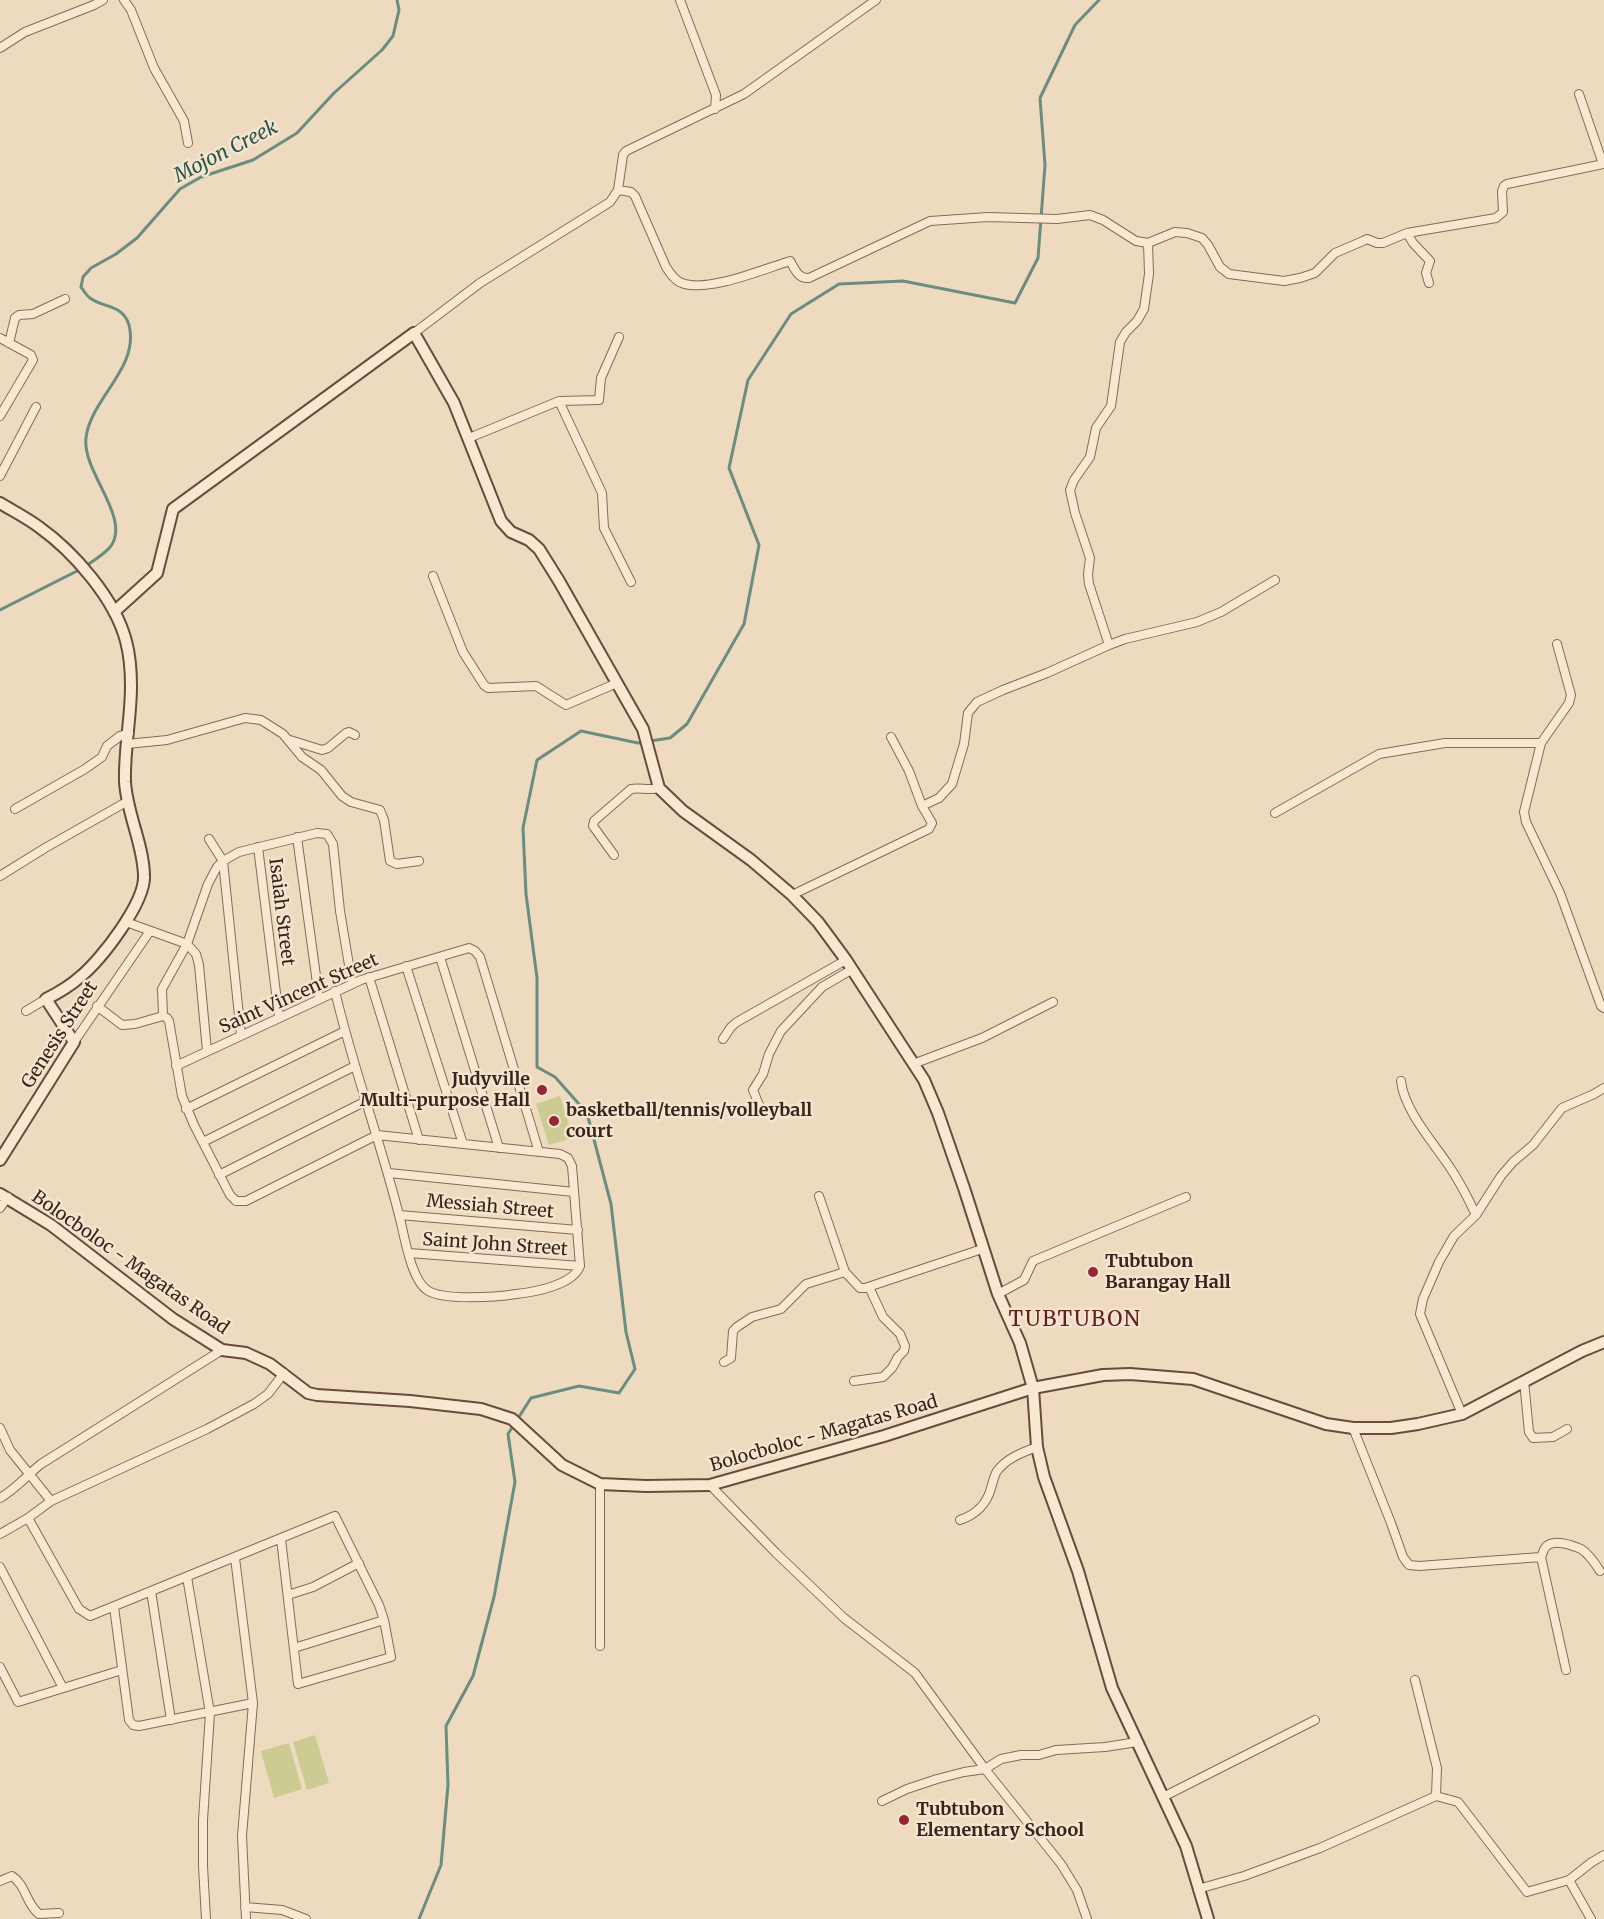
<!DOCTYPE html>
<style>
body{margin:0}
canvas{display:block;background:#eedabe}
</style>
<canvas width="1604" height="1919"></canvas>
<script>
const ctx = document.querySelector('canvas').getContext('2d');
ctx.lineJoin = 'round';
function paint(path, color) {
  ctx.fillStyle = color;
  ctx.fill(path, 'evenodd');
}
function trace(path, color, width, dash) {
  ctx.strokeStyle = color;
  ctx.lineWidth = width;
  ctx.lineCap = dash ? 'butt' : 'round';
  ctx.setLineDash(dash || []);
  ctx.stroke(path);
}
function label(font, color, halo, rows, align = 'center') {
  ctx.font = font + ' Merriweather,serif';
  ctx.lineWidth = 5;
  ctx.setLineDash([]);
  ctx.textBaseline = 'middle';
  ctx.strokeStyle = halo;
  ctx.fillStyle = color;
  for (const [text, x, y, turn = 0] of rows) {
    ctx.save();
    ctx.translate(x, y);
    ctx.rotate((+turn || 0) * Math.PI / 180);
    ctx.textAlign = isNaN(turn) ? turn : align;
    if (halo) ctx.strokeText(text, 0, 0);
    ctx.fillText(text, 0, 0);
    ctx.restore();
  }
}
const green = new Path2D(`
 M560,1096L573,1138L549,1145L536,1104Z
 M315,1735L329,1783L307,1790L293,1742Z
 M289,1743L302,1789L274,1798L261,1751Z`);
const stream = new Path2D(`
 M86,566C94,560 105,554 111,546C131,517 82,472 86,438C90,399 140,368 129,325C123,304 103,308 90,298C86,295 84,291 81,287L83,277L91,268L116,254L137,238L180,189L201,177L253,160L297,133L334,93L382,50L393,36L399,10L397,0
 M0,610L79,570
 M650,741L670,738L687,724L744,624L759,545L729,468L748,380L791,314L839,284L903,281L1015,303L1038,258L1045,165L1040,98L1075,25L1099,0
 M517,1420L531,1398L579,1386L619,1393L635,1369L626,1332L611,1204L587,1113L555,1077L537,1067V978L526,894L523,828L537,760L581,731L638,743L644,742
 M419,1919L441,1865L448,1785L446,1726L473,1676L494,1597L515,1482L508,1434L513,1426`);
const street = new Path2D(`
 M124,0L131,10L154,68L184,121L188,143
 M680,0L716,95L715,109
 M0,48L25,32L94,5L103,0
 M1579,94L1603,164
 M618,190L631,192L635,196L666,267C670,273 675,281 682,283C707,293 764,269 790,261C795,269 798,279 809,278L930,221L988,217L1057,219L1090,215L1103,220L1136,241L1148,243L1175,232L1187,233L1202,238L1208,245L1220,267L1229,274L1284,281L1300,278L1315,273L1335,253L1363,241L1367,239L1377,243H1383L1407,233L1496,218L1503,212L1502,191L1504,186L1507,184L1604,164
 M1407,233L1413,243L1430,261L1426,273L1429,283
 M414,333L480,283L610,202L618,190L623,155L626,151L744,94L876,0
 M0,338L31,355L33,360L0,416
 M9,343L15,318L19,315L33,314L65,299
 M559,401L602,493L604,528L631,582
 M469,438L559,401L599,400L601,378L619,337
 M0,476L36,407
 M433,576L463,652L484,685L488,688L536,686L566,705L617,683
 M1557,644L1571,695L1569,703L1541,743L1524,812L1526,822L1560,893L1601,1006L1604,1008
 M1109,645L1125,639L1197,622L1221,612L1275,580
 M290,740L322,750L328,748L346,733L349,732L355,735
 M127,744L167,740L245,718L261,720L283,734L302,757L321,770L342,796L351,802L380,810L384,820L390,861L397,864L419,861
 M922,806L939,798L952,784L964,744L968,713L977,702L1003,690L1047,673L1109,645L1089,584L1088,574L1090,558L1075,513L1070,490L1074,480L1090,457L1096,428L1111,406L1120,342L1126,332L1137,321L1144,309L1149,274L1148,243
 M15,809L85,769L102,757L107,746L120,736L129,733
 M1275,813L1379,754L1445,743H1541
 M297,837L319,998
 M209,839L223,861L241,1035
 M258,847L279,1017
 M614,855L593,826L594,821L631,789C640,787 649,791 659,788
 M0,876L45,848L128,801
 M792,895L929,829L932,823L922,806L909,771L891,737
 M126,922L187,944L196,954L199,965L207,1051
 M440,957L499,1148
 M406,966L463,1144
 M369,977L419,1140
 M97,1006L122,1025L135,1024L163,1016
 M26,1011L46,999
 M163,1016L167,1018L169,1021L182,1096L194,1125L230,1195L236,1201H246L377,1135L560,1154L568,1158L572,1166L580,1266C573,1285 535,1292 516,1294C497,1297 442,1301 427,1290C412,1280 405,1240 401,1223C382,1145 353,1069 335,991
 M163,1016L162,989L187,944L208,884L217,867L223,861L239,852L317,833L327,834L333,844L340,911L352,983
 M723,1039L731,1027L737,1022L846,960
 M74,1042L150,931
 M913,1064L982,1038L1053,1002
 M176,1066L361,980L469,948L475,951L480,957L539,1152
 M1401,1081C1404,1110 1433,1142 1449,1166C1460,1182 1468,1198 1476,1215
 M186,1109L345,1031
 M761,1110L753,1090L763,1074L769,1054L781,1031L822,987L851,970
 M203,1142L355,1066
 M389,1173L574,1192
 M219,1175L366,1101
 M819,1196L845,1272
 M0,1208L8,1197
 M399,1215L578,1230
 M409,1253L580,1266
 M998,1294L1024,1280L1033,1261L1186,1197
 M724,1362L731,1358L733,1331L737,1327L752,1317L781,1309L806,1284L845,1272L860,1288H865L982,1249
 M854,1381L883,1377L892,1368L898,1357L904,1351L905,1346L900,1334L883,1317L869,1287
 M1524,1381L1529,1432L1533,1438L1553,1437L1567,1429
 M1462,1414L1420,1314L1423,1299L1439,1262L1454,1236L1476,1215L1501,1176L1513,1162L1533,1145L1562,1108L1594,1094L1604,1088
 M0,1428L10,1450L51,1501
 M1353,1428L1391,1523L1403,1557L1409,1565L1419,1566L1541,1557
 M710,1485L776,1553L844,1618L915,1673L985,1769L1061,1864L1077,1890L1087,1919
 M0,1498C17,1488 26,1476 41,1464L222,1350
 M28,1518L79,1609L90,1616L335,1516L379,1605L384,1620L391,1657L298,1684L281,1539
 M960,1520C975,1515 987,1504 991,1488C993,1482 994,1476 997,1471C1007,1458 1023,1452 1037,1447
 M0,1534L28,1518L51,1501L207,1429L254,1404L268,1394L284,1373
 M235,1558L253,1703L242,1836L246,1919
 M0,1567L63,1688
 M187,1577L210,1713L203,1820V1866L206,1919
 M151,1591L171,1720
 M288,1595L313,1587L359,1563
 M114,1607L129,1720L133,1725L139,1726L253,1703
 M600,1646V1484
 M294,1648L384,1620
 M0,1667L18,1702L122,1670
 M1566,1670L1541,1557C1543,1554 1543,1550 1545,1548C1552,1538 1572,1545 1581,1549C1589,1554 1595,1563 1600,1571
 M1415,1680L1437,1768L1436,1796
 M1163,1797L1315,1720
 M882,1801L907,1789L937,1779L964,1772L985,1769L1001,1759L1021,1755H1039L1056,1750L1105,1747L1137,1742
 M1569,1880L1591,1919
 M0,1881L12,1876C26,1885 26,1904 39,1914L59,1913
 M1198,1889L1244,1876L1320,1848L1436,1796L1458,1802L1462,1807L1527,1892L1569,1880L1592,1862L1604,1855
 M245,1907L282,1910L306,1919`);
const secondary = new Path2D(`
 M0,503C13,511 27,518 39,527C74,552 115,599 126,641C130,656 131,671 131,686C131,718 124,750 125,782C127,814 143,843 144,875C146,902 101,960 80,977C70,986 58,993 46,999L74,1042L0,1160
 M114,612L157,573L173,509L414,333L454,403L501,521L511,532L529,540L539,549L559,581L643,729L659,788L683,811L751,860L792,895L818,922L846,960L924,1080L938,1113L964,1188L998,1294L1020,1343L1033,1388L1037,1447L1044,1477L1078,1571L1112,1688L1186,1846L1208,1919
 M0,1194L51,1225L173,1319L222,1350L246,1353L270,1364L308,1393L317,1395L410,1401L481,1409L512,1419L562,1465L600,1484L646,1486L710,1485L884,1436L1033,1388L1103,1375L1130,1374L1193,1379L1326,1424L1353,1428H1391L1418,1424L1462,1414L1582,1351L1604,1342`);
const markers = [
 [542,1090,6,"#962636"],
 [554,1121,6,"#962636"],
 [1093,1272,6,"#962636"],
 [904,1820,6,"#962636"]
];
const streetNames = [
 ["Isaiah Street",281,912,83],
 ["Saint Vincent Street",299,994,-24],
 ["Genesis Street",60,1035,-57],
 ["Messiah Street",490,1207,5],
 ["Saint John Street",495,1245,4],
 ["Bolocboloc - Magatas Road",130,1263,35],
 ["Bolocboloc - Magatas Road",824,1434,-16]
];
const poiNames = [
 ["Judyville",530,1080,"right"],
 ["Multi-purpose Hall",530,1101,"right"],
 ["basketball/tennis/volleyball",566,1111],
 ["court",566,1132],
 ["Tubtubon",1105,1262],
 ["Barangay Hall",1105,1283],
 ["Tubtubon",916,1810],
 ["Elementary School",916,1831]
];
const waterNames = [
 ["Mojon Creek",226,152,-27]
];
const quarterNames = [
 ["TUBTUBON",1075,1320]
];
paint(green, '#cccb92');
trace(stream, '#698d80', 3);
trace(street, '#866a57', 10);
trace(secondary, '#684b3a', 14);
trace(street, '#f9e8d1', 8);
trace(secondary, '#f9e8d1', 10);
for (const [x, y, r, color] of markers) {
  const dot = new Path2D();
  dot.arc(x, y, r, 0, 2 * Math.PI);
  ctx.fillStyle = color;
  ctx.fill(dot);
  trace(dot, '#f5e5ce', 2);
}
label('18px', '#36251c', '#f5e5ce', streetNames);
label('bold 18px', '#36251c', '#f5e5ce', poiNames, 'left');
label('italic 20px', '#2b564d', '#f5e5ce', waterNames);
ctx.letterSpacing = '1.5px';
label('21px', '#63201b', '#f5e5ce', quarterNames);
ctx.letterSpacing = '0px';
</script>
